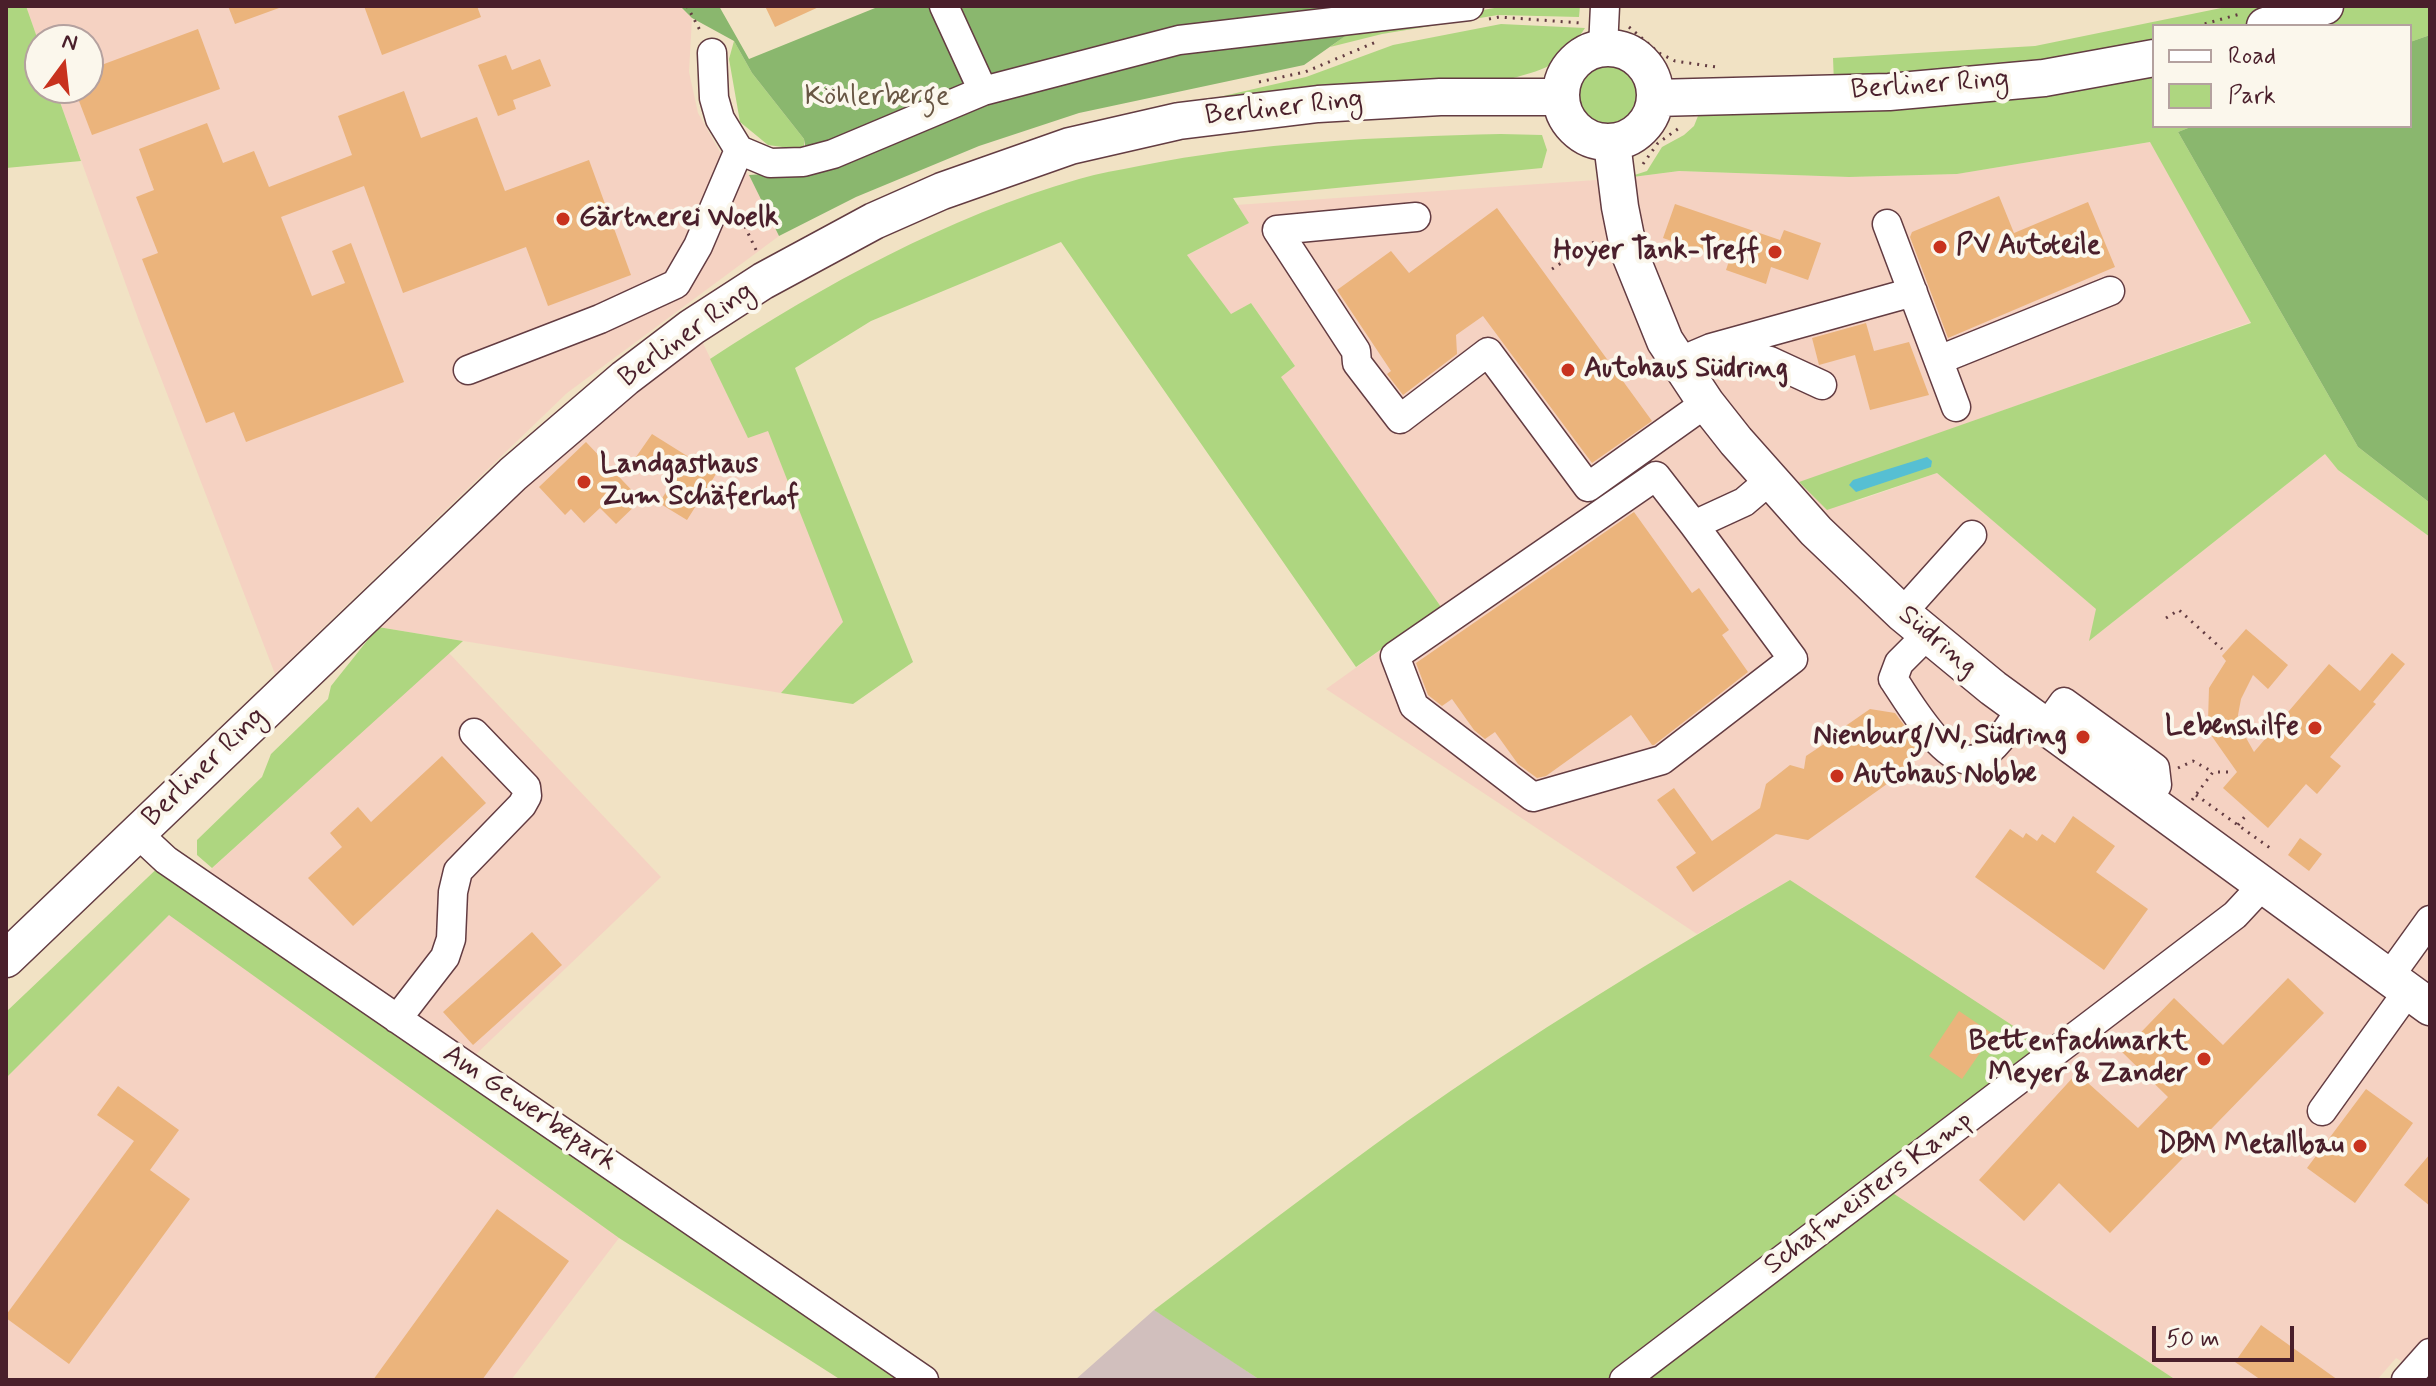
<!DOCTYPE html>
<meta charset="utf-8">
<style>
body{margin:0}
#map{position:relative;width:2436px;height:1386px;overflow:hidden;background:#f1e2c4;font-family:Mynerve,sans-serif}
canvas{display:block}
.frame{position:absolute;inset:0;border:8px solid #4a1f2b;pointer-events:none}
.legend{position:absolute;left:2152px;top:24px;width:260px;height:104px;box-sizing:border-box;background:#fbf7ec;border:2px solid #b4a19f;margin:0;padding:10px 14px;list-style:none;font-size:24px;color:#4a1f2b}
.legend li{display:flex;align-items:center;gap:16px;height:40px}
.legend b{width:40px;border:2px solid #b4a19f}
.north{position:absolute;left:24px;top:24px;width:80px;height:80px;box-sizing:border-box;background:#fbf7ec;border:2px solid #b4a19f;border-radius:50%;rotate:15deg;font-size:22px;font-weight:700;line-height:32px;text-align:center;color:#4a1f2b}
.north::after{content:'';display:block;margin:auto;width:28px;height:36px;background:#c8321e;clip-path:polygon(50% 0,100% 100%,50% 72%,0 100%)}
.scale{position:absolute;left:2152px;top:1326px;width:142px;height:36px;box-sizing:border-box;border:4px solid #4a1f2b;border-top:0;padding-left:10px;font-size:24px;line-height:28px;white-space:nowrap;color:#4a1f2b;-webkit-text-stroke:6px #fbf7ec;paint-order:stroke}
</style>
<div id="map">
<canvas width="2436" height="1386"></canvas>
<div class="frame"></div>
<ul class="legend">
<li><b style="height:10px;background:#fff"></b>Road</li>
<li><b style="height:22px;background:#aed680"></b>Park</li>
</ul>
<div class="north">N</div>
<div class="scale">50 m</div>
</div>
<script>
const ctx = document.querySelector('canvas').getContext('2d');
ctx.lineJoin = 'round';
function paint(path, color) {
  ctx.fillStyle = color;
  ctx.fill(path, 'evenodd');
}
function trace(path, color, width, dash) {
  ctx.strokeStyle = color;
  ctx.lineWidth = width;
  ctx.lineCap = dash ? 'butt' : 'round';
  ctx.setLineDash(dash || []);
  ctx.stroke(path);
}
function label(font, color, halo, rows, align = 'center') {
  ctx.font = font + ' Mynerve,sans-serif';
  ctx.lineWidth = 8;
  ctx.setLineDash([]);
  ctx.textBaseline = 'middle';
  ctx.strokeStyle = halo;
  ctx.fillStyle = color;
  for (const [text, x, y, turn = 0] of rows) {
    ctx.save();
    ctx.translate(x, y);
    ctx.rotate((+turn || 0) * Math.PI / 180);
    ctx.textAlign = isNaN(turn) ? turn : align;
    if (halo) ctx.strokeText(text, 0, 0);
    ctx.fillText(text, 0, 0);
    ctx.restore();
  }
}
const built = new Path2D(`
 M26,6H680L692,18L689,72L698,113L720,152L749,175L779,236L567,393L275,674L139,321L55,88H88V40H40V46Z
 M2151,142L2251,322L1800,483L1857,501L1937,473L2097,609L2090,640L2325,454L2338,470L2430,537V1379L2396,1358L2377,1380H2176L1873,1180L1790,880L1697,934L1326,689L1441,607L1280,376L1295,366L1251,303L1231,315L1187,255L1249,223L1236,205L1625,178L1679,171L1849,177L1956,174Z
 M702,341L748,437L768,430L844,622L781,693L378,627L539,471L619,403Z
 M448,652L661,877L471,1059L206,874Z
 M169,914L619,1238L511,1380H6V1078Z`);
const industrial = new Path2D(`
 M1154,1310L1173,1321L1260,1380H1075Z`);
const green = new Path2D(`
 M6,6H26L40,46V88H55L81,161L6,168Z
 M1506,6H1580L1579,17L1498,15L1382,34L1330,47L1349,33Z
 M2231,6H2430V35L2410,42V26H2154V126H2193L2178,132L2358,447L2430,503V537L2338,470L2325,454L2089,641L2096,609L1937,473L1827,510L1799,482L2251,323L2150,142L1957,174L1849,177L1679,171L1625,178L1647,171L1662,147L1684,135L1694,126L1698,116L1835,109L1833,58L2035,46Z
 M1501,24L1585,28C1559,68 1546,69 1502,81L1167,109L1306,77L1393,45Z
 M734,41L752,73L804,139V150L768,145L740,122L729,59Z
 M1572 96a36 36 0 1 1 72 0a36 36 0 1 1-72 0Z
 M1501,134L1542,135L1547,150L1542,168L1233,198L1249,223L1187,255L1231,314L1251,303L1295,366L1281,377L1441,607L1356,667L1061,242L871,321L795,368L913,662L853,704L781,693L843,622L768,431L748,438L710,359C825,284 947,217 1079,179C1099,173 1119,170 1139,166C1258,142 1379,137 1501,134Z
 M378,627L463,641L212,868L197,855V840L262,777L271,754L328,699L331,686Z
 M166,860L924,1380H841L619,1238L169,915L6,1078V1012Z
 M1790,880L2044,1046L1873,1180L2176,1380H1260L1154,1310C1238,1247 1321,1183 1406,1122C1529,1035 1659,956 1790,880Z`);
const forest = new Path2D(`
 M680,6H719L749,59L880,6H1388L1304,65L1079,113L979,146L856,197L779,236L749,175L809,171L804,139L752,73L734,41L692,18Z
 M2430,35V503L2358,447L2178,132L2193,126H2410V42Z`);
const water = new Path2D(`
 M1927,457L1932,461L1931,467L1856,492L1849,485L1853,480Z`);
const building = new Path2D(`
 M228,6H279V8L235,24Z
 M364,6H477L481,17L382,55Z
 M765,6H821L775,27Z
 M198,29L220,89L92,135L74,88H88V70Z
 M506,55L512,70L540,59L551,86L513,100L516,109L498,116L478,65Z
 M404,91L421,138L477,117L505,191L589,160L631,275L548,306L526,247L403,293L364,186L281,217L312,296L345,283L332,251L351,243L404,382L246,442L234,412L206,423L142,259L158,253L136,197L154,190L139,149L207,123L223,163L254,151L269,187L352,155L338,116Z
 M1999,196L2014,233L2088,202L2115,267L1948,338L1910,237L1912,232Z
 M1675,204L1780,240L1784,230L1821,243L1808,280L1771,267L1766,284L1726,270L1729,261L1663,238Z
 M1497,208L1652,421L1592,463L1483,316L1456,335L1457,354L1403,395L1387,374L1391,371L1337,290L1391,251L1409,273Z
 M1866,323L1874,351L1909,342L1929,395L1870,410L1855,355L1819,365L1812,338Z
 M652,434L716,474L687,520L659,503L673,481L636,457Z
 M586,442L641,500L616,524L600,508L584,523L571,509L565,515L539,487Z
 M1634,512L1692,593L1699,588L1729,630L1722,635L1748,672L1654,745H1652L1631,715L1546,776L1537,778L1518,764L1495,732L1485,739L1474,730L1452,699L1442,706L1428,695L1416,663Z
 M2246,629L2288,665L2268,689L2253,675L2241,699L2238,715L2240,727L2254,752L2329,664L2360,691L2392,653L2405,664L2373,702L2376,704L2330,757L2341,766L2317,794L2306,784L2268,828L2223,788L2237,772L2211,735L2208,721L2209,688L2226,661L2222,656Z
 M1870,709L1895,713L1916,741L1911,767L1808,840L1776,834L1693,892L1676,867L1696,853L1657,800L1674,788L1712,841L1760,808L1766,784L1790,765L1804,769L1806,756L1830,740L1841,742L1844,727Z
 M442,756L486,803L353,926L308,878L342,847L330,833L358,807L371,822Z
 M2073,816L2115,846L2096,872L2148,909L2104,970L1975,877L2010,829L2023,838L2026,833L2037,841L2042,834L2055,843Z
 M2300,838L2322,854L2309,871L2288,855Z
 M532,932L562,965L473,1045L443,1012Z
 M2288,978L2324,1013L2110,1233L2059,1183L2024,1221L1979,1180L2077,1073L2138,1128L2168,1097L2122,1052L2174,998L2223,1045Z
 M1959,1011L1993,1034L1962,1079L1929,1056Z
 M118,1086L179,1130L150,1170L190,1199L69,1364L6,1318V1315L134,1141L97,1115Z
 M2366,1089L2413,1123L2355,1203L2307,1168Z
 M2430,1154V1206L2404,1185Z
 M497,1209L569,1261L482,1380H373Z
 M2261,1325L2338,1380H2261L2235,1362Z`);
const path = new Path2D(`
 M687,6L702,34
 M1489,19L1499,17L1581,23
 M2197,26L2240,14
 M1629,27L1659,53L1675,61L1716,67
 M1259,82L1305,72L1376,42
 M1643,164L1658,143L1682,126
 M738,212L757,252
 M1552,269L1597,240
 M2166,618L2179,610L2222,649
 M2178,768L2193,761L2213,772
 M2196,795L2270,848
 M2192,800L2213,772H2234
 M2238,825L2247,814`);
const minor = new Path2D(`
 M944,6L983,91
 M1603,48L1605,6
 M712,53L714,98L720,119L739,150L770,163L803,162L833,154L983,91L1179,40L1469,6
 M1416,217L1277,230L1356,351L1357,363L1400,419L1488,352L1588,487L1706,403
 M1887,224L1956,407
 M1716,349L1770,361L1822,385
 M1939,360L2110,291
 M1678,362L1711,348L1913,292
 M468,370L600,319L676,284L698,246L739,150
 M1694,525L1656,476L1395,656L1414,706L1533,797L1662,760L1793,659L1694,525L1744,502L1770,480
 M1902,613L1972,535
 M1927,635L1899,663L1893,679C1908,700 1949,775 1980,757C1997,748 2010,725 2021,709
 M2046,727L2064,702L2143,759L2155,768L2157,785L2147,802
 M137,833L166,860L924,1380
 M2389,977L2430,920
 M397,1019L445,957L451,939L453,892L458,871L522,805L527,796L526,787L474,733
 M2322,1111L2408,991
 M1624,1380L2235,915L2262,886
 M2406,1380L2430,1353`);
const major = new Path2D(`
 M2265,26L2325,6
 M1561 95a47 47 0 1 1 94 0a47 47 0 1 1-94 0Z
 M1655,98L1889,92L2044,78L2154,58
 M1612,143L1620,207L1629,252L1665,341L1706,403L1736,441L1816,531L1902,613L1993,688L2430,1007
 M6,959L513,474L625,378L692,327L763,281L874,221L942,191L1070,146L1179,121L1318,104L1440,97H1560`);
const markers = [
 [563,219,8,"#c8321e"],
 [1940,247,8,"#c8321e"],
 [1775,252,8,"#c8321e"],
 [1568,370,8,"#c8321e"],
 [584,482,8,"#c8321e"],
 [2315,728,8,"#c8321e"],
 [2083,737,8,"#c8321e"],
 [1837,776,8,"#c8321e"],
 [2204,1059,8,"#c8321e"],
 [2360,1146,8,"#c8321e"]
];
const streetNames = [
 ["Berliner Ring",1930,86,-4],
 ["Berliner Ring",1284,109,-6],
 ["Berliner Ring",687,336,-36],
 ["Südring",1937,642,40],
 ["Berliner Ring",205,768,-44],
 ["Am Gewerbepark",529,1109,34],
 ["Schafmeisters Kamp",1869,1194,-37]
];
const parkNames = [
 ["Köhlerberge",877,98]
];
const poiNames = [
 ["Gärtnerei Woelk",579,219],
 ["PV Autoteile",1956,247],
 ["Hoyer Tank-Treff",1759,252,"right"],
 ["Autohaus Südring",1584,370],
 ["Landgasthaus",600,466],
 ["Zum Schäferhof",600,498],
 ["Lebenshilfe",2299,728,"right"],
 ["Nienburg/W, Südring",2067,737,"right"],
 ["Autohaus Nobbe",1853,776],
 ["Bettenfachmarkt",2188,1043,"right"],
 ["Meyer & Zander",2188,1075,"right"],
 ["DBM Metallbau",2344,1146,"right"]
];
paint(built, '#f5d2c2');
paint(industrial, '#d1bfbd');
paint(green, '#aed680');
paint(forest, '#8ab76e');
paint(water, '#56bfd3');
paint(building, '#ebb47c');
trace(minor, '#633c42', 31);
trace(major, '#633c42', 39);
trace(path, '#633c42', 3, [2, 6]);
trace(minor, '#fff', 28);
trace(major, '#fff', 36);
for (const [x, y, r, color] of markers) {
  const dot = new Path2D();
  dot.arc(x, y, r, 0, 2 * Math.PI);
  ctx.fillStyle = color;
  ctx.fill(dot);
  trace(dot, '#fbf7ec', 3);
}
label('28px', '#4a1f2b', '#fbf7ec', streetNames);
label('28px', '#685644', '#fbf7ec', parkNames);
label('bold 28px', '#4a1f2b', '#fbf7ec', poiNames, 'left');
</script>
